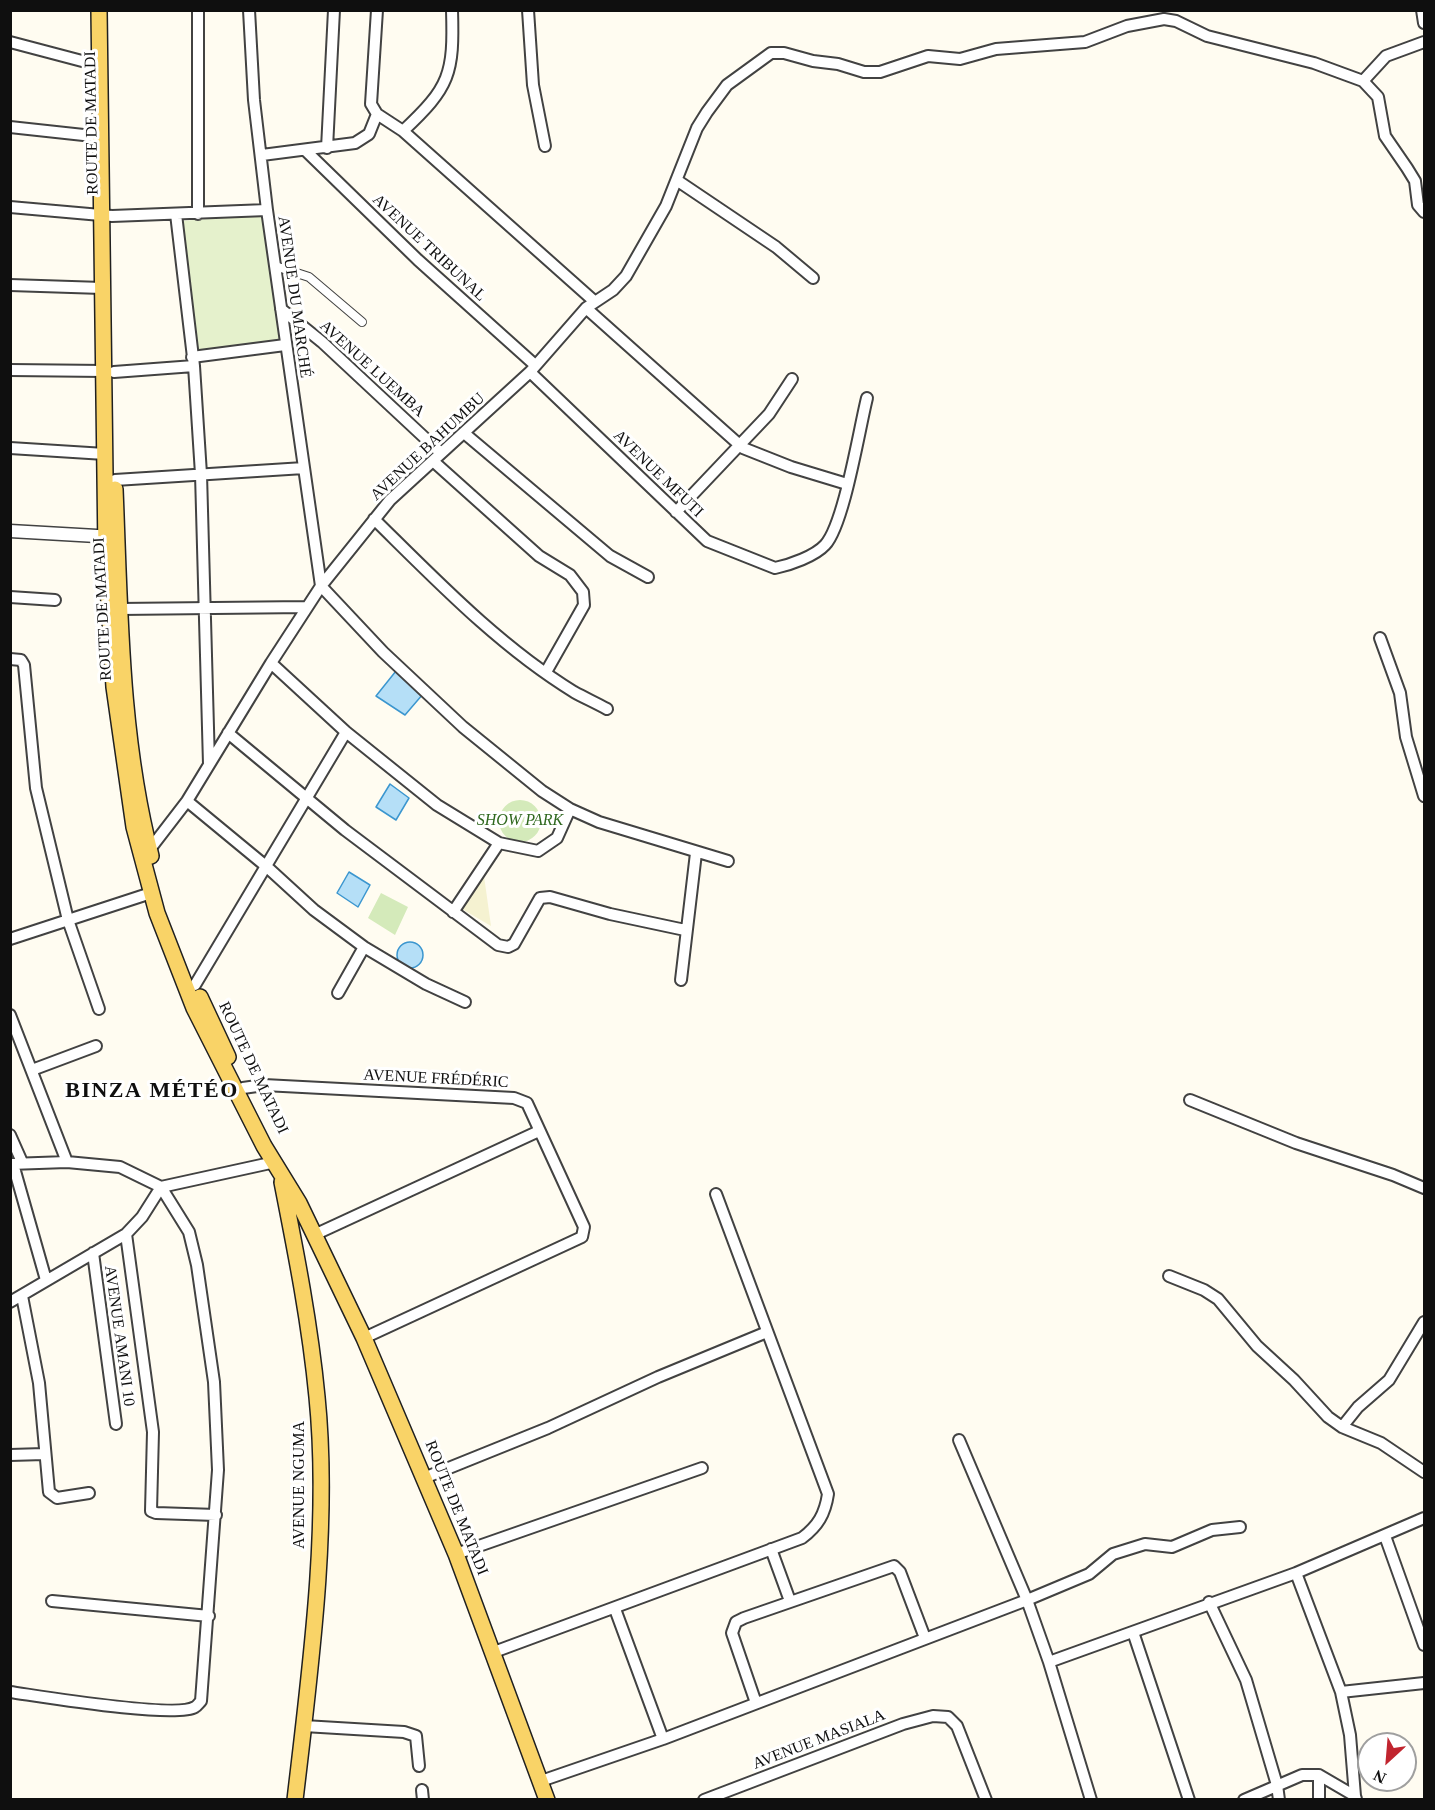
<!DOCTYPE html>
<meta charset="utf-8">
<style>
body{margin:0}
#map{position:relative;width:1435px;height:1810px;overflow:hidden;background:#fffcf1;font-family:Georgia,serif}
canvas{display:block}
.frame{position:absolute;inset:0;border:12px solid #0f0f0f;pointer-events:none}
.north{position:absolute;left:1357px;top:1732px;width:60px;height:60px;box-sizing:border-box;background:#fff;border:2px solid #9f9f9f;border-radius:50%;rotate:206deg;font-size:16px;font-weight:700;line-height:24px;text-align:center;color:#0f0f0f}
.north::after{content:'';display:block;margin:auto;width:21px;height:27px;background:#c1252f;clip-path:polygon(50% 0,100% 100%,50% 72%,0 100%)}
</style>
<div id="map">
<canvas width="1435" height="1810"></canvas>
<div class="frame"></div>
<div class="north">N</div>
</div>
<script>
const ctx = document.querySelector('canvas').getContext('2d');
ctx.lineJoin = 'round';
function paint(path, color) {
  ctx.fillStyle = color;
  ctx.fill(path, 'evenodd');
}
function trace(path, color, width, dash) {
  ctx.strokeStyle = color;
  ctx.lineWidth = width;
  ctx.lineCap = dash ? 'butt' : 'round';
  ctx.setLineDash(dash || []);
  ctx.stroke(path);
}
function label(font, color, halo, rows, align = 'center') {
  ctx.font = font + ' Georgia,serif';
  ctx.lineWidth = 6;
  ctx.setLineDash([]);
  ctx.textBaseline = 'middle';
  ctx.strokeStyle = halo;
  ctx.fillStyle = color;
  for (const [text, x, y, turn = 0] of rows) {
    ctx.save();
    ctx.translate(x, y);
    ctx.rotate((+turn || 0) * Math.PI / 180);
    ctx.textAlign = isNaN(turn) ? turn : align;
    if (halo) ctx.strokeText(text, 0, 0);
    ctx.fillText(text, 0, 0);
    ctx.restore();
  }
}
const farmland = new Path2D(`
 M484,876L491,926L462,909Z`);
const green = new Path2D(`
 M499 821a21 21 0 1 1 42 0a21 21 0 1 1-42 0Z
 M381,893L408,907L395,935L368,918Z`);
const pitch = new Path2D(`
 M264,215L280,342L196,353L180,221Z`);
const water = new Path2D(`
 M396,671L423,694L405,715L376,696Z
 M390,784L409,798L396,820L376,807Z
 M349,872L370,885L358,907L337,893Z
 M397 955a13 13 0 1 1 26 0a13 13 0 1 1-26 0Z`);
const pedestrian = new Path2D(`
 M275,266L309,277L362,322`);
const minor = new Path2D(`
 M249,10L254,100L267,210L321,586L383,652L463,727L542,791L570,809L599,822L728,861
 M377,10L371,104L377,114
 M528,10L533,85L545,146
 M1422,10L1424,23
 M10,42L101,66
 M1363,81L1386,56L1424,42
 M10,127L102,137
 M403,131L594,301
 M327,148L334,10
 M305,150L418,260L535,365
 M262,155L355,143L369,134L377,114L403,131C450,87 454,74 452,10
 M678,181L776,247L813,278
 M10,207L112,216L267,210
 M176,214L194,366L201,474L209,764
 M198,214V10
 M10,285L102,288
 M586,308L743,448L791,467L847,484
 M281,309L322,342L441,453
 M192,357L285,345
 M10,370L105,371
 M114,372L194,366
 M530,372L707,541L775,568C790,565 815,556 825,545C844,525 859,430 867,398
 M464,433L610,556L648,577
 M10,448L105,454
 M433,461L539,556L570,575L583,592L584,605L546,672
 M115,480L304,468
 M676,512L769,414L792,379
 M374,519C436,580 499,646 574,692C585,698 596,703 607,709
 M10,597L55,600
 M119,609L307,607
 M1380,638L1400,693L1406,737L1424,796
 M10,659L21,660L24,665L36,788L68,920L99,1009
 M271,663L346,732L437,805L499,843L538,851L557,838L570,809
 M228,733L345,830L498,945L508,947L514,944L540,898L550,897L610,914L685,930
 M187,801L267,867L314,910L364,947L426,984L465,1002
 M147,853L187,801L271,663L321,586L390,500L530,372L586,308L613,290L626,276L666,206L697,128L707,112L727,85L771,53H784L813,61L838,64L864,72H880L928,56L960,59L996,49L1085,42L1127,26L1164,19L1176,21L1207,36L1314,63L1363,81L1378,97L1385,136L1407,168L1415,181L1418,205L1424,212
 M453,912L499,843
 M10,939L151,893
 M681,980L696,853
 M195,985L346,732
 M338,993L364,947
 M10,1015L67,1162
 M32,1070L96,1046
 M243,1088L264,1085L514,1098L527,1103L584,1227L582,1237L364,1338
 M1190,1100L1296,1143L1393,1175L1424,1188
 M10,1135L22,1162
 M10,1164L67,1162L120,1167L161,1187L275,1162
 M13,1164L46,1280
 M126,1234L153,1432L151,1511L156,1513L216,1515
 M314,1235L539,1131
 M93,1253L116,1424
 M1169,1276L1204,1290L1218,1299L1257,1346L1294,1380L1328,1417L1342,1427L1381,1443L1424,1472
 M22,1296L39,1383L49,1492L57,1498L89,1493
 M10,1302L126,1234L142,1217L161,1187L189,1232L197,1265L214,1382L218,1470L201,1701C199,1703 197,1706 195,1707C176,1719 39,1696 10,1692
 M1342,1427L1358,1407L1389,1380L1424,1322
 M959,1440L1027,1600L1049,1662L1091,1800
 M10,1455L44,1454
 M424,1478L548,1428L658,1377L767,1332
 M1385,1536L1424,1645
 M771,1549L790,1601
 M456,1554L702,1468
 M1296,1573L1341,1692L1350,1735L1355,1796
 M52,1601L209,1616
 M1209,1602L1246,1680L1277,1785L1279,1800
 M615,1609L663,1739
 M1133,1632L1189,1800
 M494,1652L802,1538C818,1526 825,1514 828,1494L716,1194
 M1049,1662L1296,1573L1424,1518
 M1341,1692L1424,1683
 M756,1703L732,1633L736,1622L744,1618L894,1566L900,1572L925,1638
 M304,1726L404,1732L416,1736L419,1766
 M541,1781L663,1739L1027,1600L1089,1574L1113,1554L1145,1544L1172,1547L1212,1530L1240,1527
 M422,1790L423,1800
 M704,1800L903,1724L933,1716L948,1717L957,1726L986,1800
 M1244,1800L1302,1775H1319L1355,1796L1356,1799
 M1319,1800V1775`);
const tertiary = new Path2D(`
 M10,531L114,537`);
const primary = new Path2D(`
 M99,10L106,553L114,687L134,827L157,913L194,1008L264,1146L299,1203L364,1338L456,1554L547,1800
 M115,489C120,610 120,737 151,856
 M200,997L228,1057
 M282,1182C296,1253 310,1324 317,1397C330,1525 310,1671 295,1800`);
const streetNames = [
 ["ROUTE DE MATADI",92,123,-91],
 ["AVENUE TRIBUNAL",429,248,43],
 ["AVENUE DU MARCHÉ",294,297,82],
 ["AVENUE LUEMBA",372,369,42],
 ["AVENUE BAHUMBU",428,447,-43],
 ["AVENUE MFUTI",658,474,44],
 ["ROUTE DE MATADI",103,609,-93],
 ["ROUTE DE MATADI",253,1068,65],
 ["AVENUE FRÉDÉRIC",436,1079,3],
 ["AVENUE AMANI 10",119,1336,82],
 ["AVENUE NGUMA",300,1485,-90],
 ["ROUTE DE MATADI",456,1508,68],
 ["AVENUE MASIALA",819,1740,-21]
];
const parkNames = [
 ["SHOW PARK",520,821]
];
const districtNames = [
 ["BINZA MÉTÉO",152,1091]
];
paint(farmland, '#f5f2d1');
paint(green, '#d4eaba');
paint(pitch, '#e5f1cc');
paint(water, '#b5dff7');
trace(water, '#3b96cf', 1.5);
trace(pedestrian, '#424242', 10);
trace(minor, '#424242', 14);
trace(tertiary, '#424242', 15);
trace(primary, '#202020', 18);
trace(pedestrian, '#fff', 8);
trace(minor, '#fff', 10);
trace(tertiary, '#fff', 12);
trace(primary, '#f9d367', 15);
label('16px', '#0f0f0f', '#fff', streetNames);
label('italic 16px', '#2f681e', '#fff', parkNames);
ctx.letterSpacing = '1.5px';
label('bold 22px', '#0f0f0f', '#fff', districtNames);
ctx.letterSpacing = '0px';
</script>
